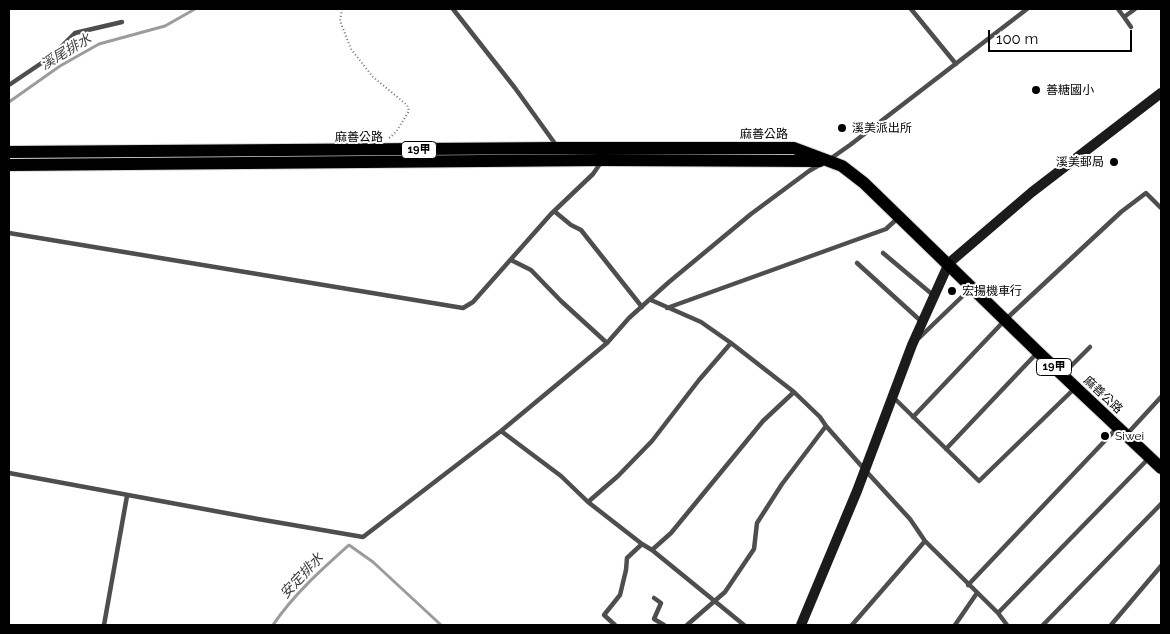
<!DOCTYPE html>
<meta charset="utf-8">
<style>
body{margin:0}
#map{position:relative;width:1170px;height:634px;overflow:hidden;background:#fff;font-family:Raleway,sans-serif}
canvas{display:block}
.frame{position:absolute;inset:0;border:10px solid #000;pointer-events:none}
.scale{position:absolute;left:988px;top:30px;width:144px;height:22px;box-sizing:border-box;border:2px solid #000;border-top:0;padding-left:6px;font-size:15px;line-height:18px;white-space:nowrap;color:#000;-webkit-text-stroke:4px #fff;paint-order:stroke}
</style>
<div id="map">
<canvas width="1170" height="634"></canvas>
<div class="frame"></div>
<div class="scale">100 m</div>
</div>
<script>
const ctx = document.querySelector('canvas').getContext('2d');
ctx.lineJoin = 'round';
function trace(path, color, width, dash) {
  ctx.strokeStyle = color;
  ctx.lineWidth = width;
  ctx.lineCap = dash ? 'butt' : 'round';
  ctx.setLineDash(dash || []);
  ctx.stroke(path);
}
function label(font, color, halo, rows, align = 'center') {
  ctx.font = font + ' Raleway,"Noto Sans TC",sans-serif';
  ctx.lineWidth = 4;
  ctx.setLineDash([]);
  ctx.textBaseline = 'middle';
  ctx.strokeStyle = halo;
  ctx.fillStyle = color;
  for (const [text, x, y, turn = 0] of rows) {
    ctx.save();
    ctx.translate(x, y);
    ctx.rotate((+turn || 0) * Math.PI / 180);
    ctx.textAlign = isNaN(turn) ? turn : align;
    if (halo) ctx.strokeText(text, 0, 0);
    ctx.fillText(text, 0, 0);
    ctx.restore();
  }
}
const stream = new Path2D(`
 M9,102L60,66L99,44L165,26L195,9
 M273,625C294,594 321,570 349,545L373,562L441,625`);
const path = new Path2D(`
 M342,9L340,21L351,49L373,77L407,105L409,111L396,132L389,138`);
const lane = new Path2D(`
 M453,9L515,88L556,145
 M911,9L956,64
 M1118,9L1124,17L1135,9
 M1124,17L1131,27
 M9,85L52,56L75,33L122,22
 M830,159L850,145L1027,9
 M554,211L571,225L581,230L642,307
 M9,233L463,308L473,302L551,214L593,174L602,161
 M883,253L933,295
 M511,260L531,270L561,301L607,343
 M857,263L922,322
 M651,300L701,322L731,343L794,392L820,417L826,426L865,470L910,519L925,541L998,613L1007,625
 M667,308L886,229L898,218
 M919,338L971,288
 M1063,374L1090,347
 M893,397L979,481L1075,388
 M913,417L1005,320L1121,212L1146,193L1161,208
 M501,431L561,476L588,502L642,544L652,550L744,625
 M1127,434L1161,397
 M946,449L1037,353
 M9,473L258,519L363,537L501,431L607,343L629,318L669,282L751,214L809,171L821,164
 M588,502L618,476L652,441L699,380L731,343
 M652,550L671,533L763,421L794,392
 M968,585L1117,428
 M654,598L661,603L654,619L664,625
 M998,613L1149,458
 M104,625L127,496
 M615,625L604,615L620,595L626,570L627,558L642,544
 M687,625L725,592L754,549L757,523L782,484L826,426
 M852,625L925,541
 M955,625L977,593
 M1043,625L1161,504
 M1111,625L1161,566`);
const secondary = new Path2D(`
 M801,625L857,491L912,345L949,263L1032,192L1161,93`);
const primary = new Path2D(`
 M9,152L557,148H794L842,166L864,183L1038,352L1161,468
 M9,165L602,160L820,161`);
const markers = [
 [1036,90,5,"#000"],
 [842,128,5,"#000"],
 [1114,162,5,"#000"],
 [952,291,5,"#000"],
 [1105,436,5,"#000"]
];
const shields = [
 [419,150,35],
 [1054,367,35]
];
const shieldNames = [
 ["19甲",419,150],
 ["19甲",1054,367]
];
const poiNames = [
 ["善糖國小",1046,90],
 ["溪美派出所",852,128],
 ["溪美郵局",1104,162,"right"],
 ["宏揚機車行",962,291],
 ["Siwei",1115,436]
];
const streetNames = [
 ["麻善公路",764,134],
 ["麻善公路",359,137],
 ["麻善公路",1103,395,43]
];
const waterNames = [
 ["溪尾排水",66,52,-31],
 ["安定排水",302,576,-47]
];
trace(stream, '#9c9c9c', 3);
trace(primary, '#dbdbdb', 14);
trace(path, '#707070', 2, [1, 2.5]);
trace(lane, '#4e4e4e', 4.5);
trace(secondary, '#1b1b1b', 10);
trace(primary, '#000', 12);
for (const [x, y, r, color] of markers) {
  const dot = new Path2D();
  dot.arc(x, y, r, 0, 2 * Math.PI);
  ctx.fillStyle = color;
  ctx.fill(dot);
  trace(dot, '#fff', 2);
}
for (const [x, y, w] of shields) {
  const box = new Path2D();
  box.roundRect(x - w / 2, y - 8.5, w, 17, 4);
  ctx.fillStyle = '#fff';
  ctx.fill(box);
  trace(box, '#000', 1);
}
label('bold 11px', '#000', null, shieldNames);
label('12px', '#000', '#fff', poiNames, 'left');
label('12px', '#000', '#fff', streetNames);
label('italic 14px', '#3d3d3d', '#fff', waterNames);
</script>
